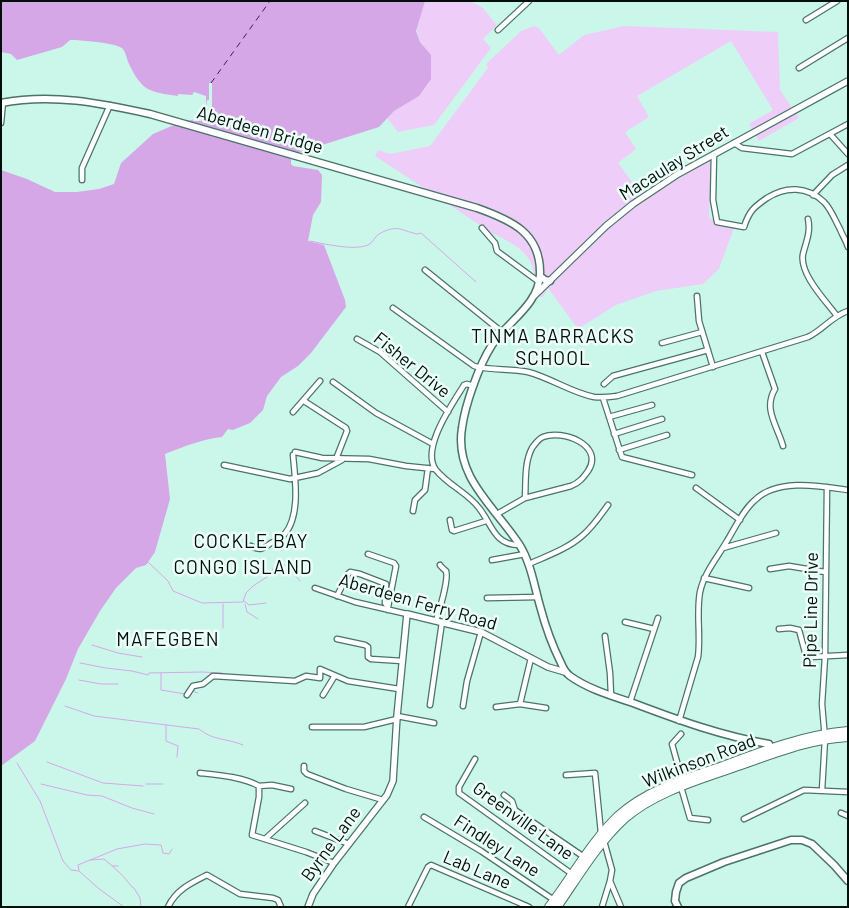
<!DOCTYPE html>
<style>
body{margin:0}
#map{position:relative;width:849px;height:908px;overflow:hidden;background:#cbf7ea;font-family:Barlow,sans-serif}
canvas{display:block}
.frame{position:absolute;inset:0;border:2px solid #010f0b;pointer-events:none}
</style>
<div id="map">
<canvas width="849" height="908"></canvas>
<div class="frame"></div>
</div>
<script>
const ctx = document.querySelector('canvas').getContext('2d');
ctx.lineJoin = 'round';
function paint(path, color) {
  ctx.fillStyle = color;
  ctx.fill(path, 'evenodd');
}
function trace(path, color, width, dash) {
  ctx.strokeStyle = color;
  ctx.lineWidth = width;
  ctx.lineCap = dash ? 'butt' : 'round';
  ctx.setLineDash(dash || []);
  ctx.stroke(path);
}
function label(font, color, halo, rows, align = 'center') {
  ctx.font = font + ' Barlow,sans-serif';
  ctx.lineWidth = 5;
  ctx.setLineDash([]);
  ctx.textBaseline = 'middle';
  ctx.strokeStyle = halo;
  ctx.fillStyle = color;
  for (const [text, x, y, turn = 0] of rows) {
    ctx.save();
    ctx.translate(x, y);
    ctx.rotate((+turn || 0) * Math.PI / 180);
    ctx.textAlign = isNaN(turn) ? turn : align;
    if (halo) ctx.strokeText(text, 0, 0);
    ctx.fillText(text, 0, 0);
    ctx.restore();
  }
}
const green = new Path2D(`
 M425,1H469L482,7L497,25L483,39L491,48L434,125L398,132L387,118L394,111L419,96L426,49C411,33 418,19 425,1Z
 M534,26L539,28L559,55L584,35L624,26L778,32L780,90L799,118L759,141L749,124L773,110L731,41L637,96L649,117L625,132L636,149L618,163L645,199L711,159L709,218L734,228L719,269L703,284L656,291L616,305L578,329L548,288L543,297H538L536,295C536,281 535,266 526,255C516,243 500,238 487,230C450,205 412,180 375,156L378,150L390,154L430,146L488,68L486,64L521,31Z`);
const water = new Path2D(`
 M1,1H425L416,31L420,42L431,55V79L419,96L394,111L379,127L300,152L291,159V164L293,166L318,170L322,175L321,202L313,215L308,241L324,245L345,300L346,307L311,353L298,366L281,377L267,396L263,410L250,423L233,430L228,429L222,437C202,439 183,447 165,454L170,499L155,552L146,565L136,568L116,588L100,611L78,649L66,679L35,741L1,766V170L27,179L55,192H77L99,189L114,184L121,163L153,134L181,122L202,118L204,110L206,108V96L194,92L192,95L178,94V96C149,92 142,91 129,64C127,60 126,53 123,49C119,43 79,40 70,40L62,47L17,60L11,54L1,52Z`);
const pier = new Path2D(`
 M209,83H212V117H202L201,121H193V118L209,114V109L206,108L207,100H209Z`);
const stream = new Path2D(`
 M310,241C324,244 355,251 368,245C373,243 375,236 379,234C397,224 400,230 417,234L421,233L476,282
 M148,562L168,581L173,591L202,603L243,602L246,593L253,586L267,577L278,562L287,566L300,581
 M243,600L249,605L266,603
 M245,604L247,612L258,619
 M223,628V604
 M92,645L118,653L142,657
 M80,663L106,668L132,671L148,675L149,673L202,672L222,673
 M161,673V690L185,694
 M79,680L101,684H118
 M192,691L198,693
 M65,706L94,716L199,729C214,741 226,738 243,745
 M166,725V741L178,746L177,757
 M47,762L103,783L143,786
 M17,763L40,801L63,861L71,870L79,871L98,888L124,907
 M41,784L87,795L102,796L132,808L154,814
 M146,784H163
 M91,860L104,859C115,868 124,876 132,887L134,888L140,898L141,907
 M112,866H118
 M79,870L78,865L117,849L145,844L161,845L163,853L169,854L172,849`);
const ferry = new Path2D(`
 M211,83L270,1`);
const minor = new Path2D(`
 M806,20L837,1
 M498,30L529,1
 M799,68L848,38
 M1,123L3,102
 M830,134L848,154
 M734,143L742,148L792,154L848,124
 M714,154L713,200L717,222L744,227C749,211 754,207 767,198C786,186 807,186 824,202C831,209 835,220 840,229C842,235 846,240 848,247
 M82,180V168L110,105
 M813,195L832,175L848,165
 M808,219C811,232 806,242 803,254C799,274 826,301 837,316
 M482,228L495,243L497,251L539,282
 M425,270L502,332
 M697,296L699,321L713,367
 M393,308L474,366C491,371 511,368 528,372C551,378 572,393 594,397C602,398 610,397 617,396L808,337C823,330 832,316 848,311
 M357,339L380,352L448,412
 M662,343L702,332
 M762,352L775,389C763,409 777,425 783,446
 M333,382L376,413L433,444
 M604,384L613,376L708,350
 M474,386L467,384L464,385C453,403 420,449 436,470C448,485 468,493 479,508C492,524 494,545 519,545
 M603,398L622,457L692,475
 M304,401L346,428L347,431L336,459
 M293,412L320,381
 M609,417L652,405
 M614,434L662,419
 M619,450L667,435
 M295,452L322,458L369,459L406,466L435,469
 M224,465L290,479L318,473L342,460
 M696,488L740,520
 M413,511L415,500L425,490L428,468
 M497,514L525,498L571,486C579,483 583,478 588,471C605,445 562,429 543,437C538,439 535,444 532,448C524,463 526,483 525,498
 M450,520L452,530L454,531L486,521
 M251,546C260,551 263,549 271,543C276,541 281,538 284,535C301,516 295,478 293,455
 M723,548L776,533
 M368,554L394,563L396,566L388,607
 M492,560L525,554
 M529,564C547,556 567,549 582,536C592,528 600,516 608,505
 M770,569L789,566L825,572
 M704,578L749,588
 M315,588L355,602L407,614
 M337,596L348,574L350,572L360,574L386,584L385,603L388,607V610
 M487,598L538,597
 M436,621C439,612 449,579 446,571C445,570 441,567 440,565
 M625,622L654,629
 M779,629L790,628L799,630L806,656L810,657L848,655
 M605,636L610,673L611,695
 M337,639L365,645L368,647V657L371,659L402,661
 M187,695L193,686L203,684L213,676L295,681L306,676L320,678V669L348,681L399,689
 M323,695L334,677
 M630,702L658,618
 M520,704L531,658
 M430,705L442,622
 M463,706L467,681L481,632
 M496,707L520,704L546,708
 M397,716L434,723
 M679,721L698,657C701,636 696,613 700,592C704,573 717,558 727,541C735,528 743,510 755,500C778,478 820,486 848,490
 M312,727H364L397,719
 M681,734L672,744L682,780
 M475,759L459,787V793L572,874
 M304,766V771L307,774L346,789L383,800
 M200,773C219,775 243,777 259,786V797L252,835L306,852L334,863
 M566,775L595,773L601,833
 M259,786L272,785L291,789
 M681,787L690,818L708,820
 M822,790L825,739L822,704L825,657L827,487
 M504,795L512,801L515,810L584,857
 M841,813L848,816
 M424,817L481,851L554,900
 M744,819L804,790L848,792
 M315,831L349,844
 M265,839L305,803
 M610,881L621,907
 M168,907C176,890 191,883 207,875L240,894L273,898L278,900L281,907
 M408,907L428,867L431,865L529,907
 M602,907L610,881L612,870L604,841`);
const tertiary = new Path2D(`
 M535,295L606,226L633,204L678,174L848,81
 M308,907L313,894L334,863L387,795L393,781L397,716L407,614L481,632L548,667L565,672`);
const secondary = new Path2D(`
 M1,103C52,93 100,103 150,114L477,208C511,220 541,233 540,274C539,305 507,322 492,345C479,365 465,405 462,428C454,477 495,507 519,544C531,563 534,585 540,606C545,625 552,645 561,663C563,668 566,673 570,676C588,689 612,696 633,703C678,720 722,736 769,744L773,752
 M540,276L545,280L550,281
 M678,907L675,901L676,892L679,883L686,878L724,862L791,840H802L812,844L834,865L848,881`);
const primary = new Path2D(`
 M549,907C572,877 591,842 618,816C647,790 684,779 720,767C762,751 803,735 848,731
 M557,907C578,877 597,844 624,819C656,791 702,779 741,765C776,753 810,739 848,737`);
const streetNames = [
 ["Aberdeen Bridge",260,130,16],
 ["Macaulay Street",674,163,-32],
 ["Fisher Drive",412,365,39],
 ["Aberdeen Ferry Road",418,602,16],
 ["Pipe Line Drive",811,610,-89],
 ["Wilkinson Road",699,761,-21],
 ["Greenville Lane",523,821,36],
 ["Byrne Lane",331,844,-54],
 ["Findley Lane",497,846,33],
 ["Lab Lane",477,870,23]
];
const neighbourhoodNames = [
 ["TINMA BARRACKS",553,337],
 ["SCHOOL",553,359],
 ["COCKLE BAY",251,542],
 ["CONGO ISLAND",243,568],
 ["MAFEGBEN",168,640]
];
paint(green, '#eecdf9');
paint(water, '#d6a7e6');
paint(pier, '#cbf7ea');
trace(stream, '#d6a7e6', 1);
trace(ferry, '#4e1660', 1, [6, 5]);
trace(minor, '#4b7368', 7);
trace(tertiary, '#4b7368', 8);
trace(secondary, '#4b7368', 9);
trace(primary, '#4b7368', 10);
trace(minor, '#fff', 4.5);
trace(tertiary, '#fff', 5.5);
trace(secondary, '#fff', 6);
trace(primary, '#fff', 8);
label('18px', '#010f0b', '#edfef9', streetNames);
ctx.letterSpacing = '1px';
label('19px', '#010f0b', '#edfef9', neighbourhoodNames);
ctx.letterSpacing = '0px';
</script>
